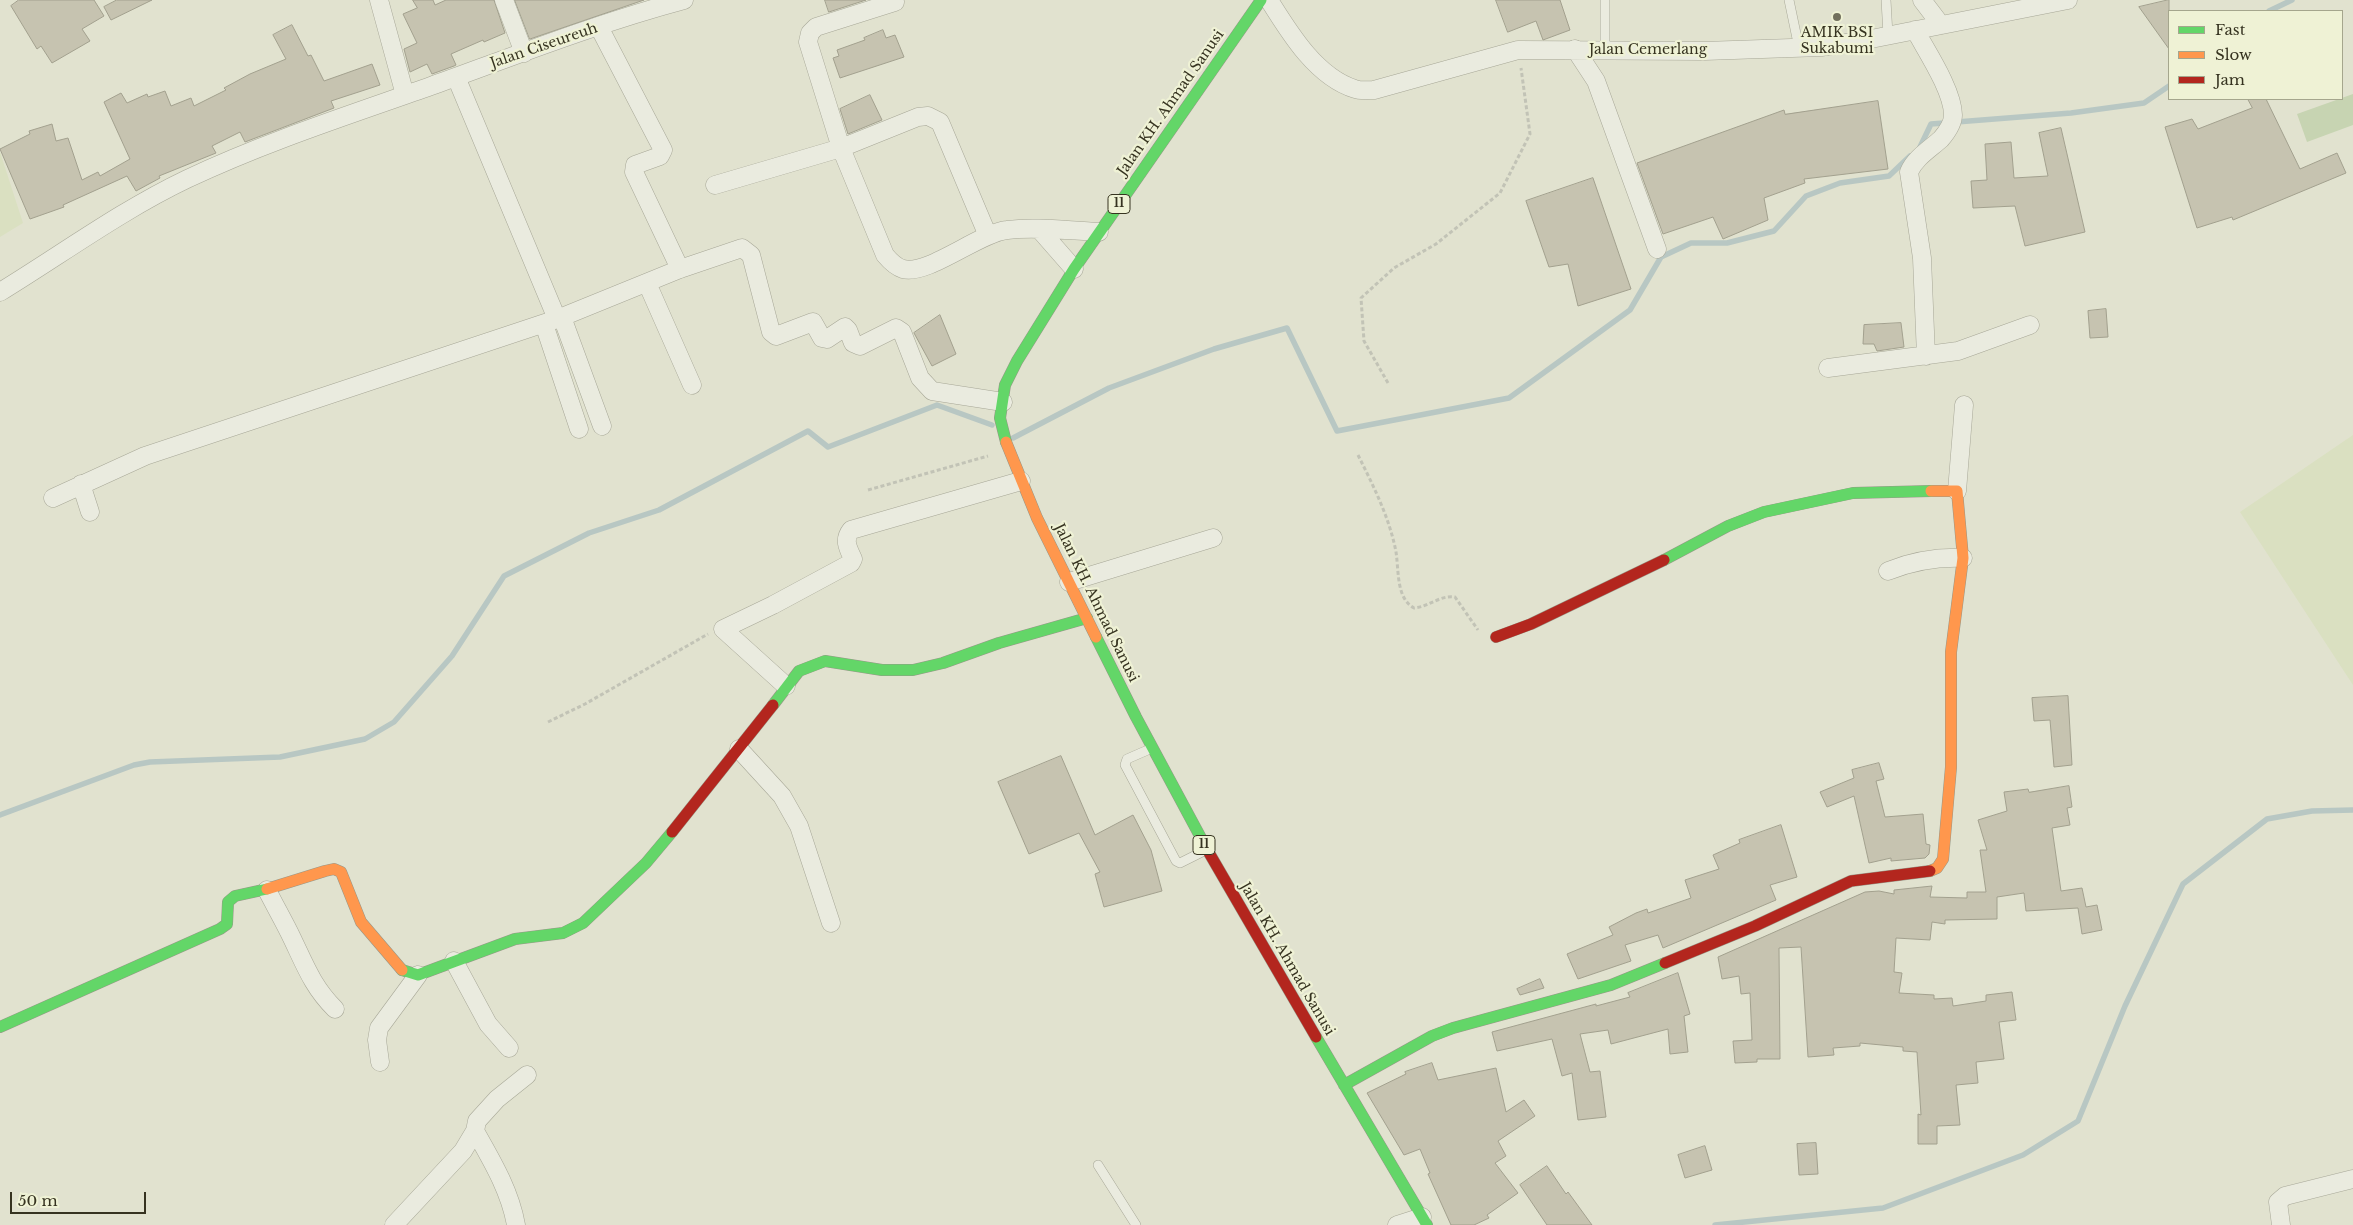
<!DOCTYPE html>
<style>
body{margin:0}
#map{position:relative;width:2353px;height:1225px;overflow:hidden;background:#e1e2cf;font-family:"Libre Baskerville",serif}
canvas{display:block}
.legend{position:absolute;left:2168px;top:10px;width:175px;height:90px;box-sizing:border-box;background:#eff2d5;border:1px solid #a5a68d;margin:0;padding:6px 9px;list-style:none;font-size:15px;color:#363320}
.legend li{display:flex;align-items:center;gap:10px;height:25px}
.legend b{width:25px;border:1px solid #a5a68d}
.scale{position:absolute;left:10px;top:1192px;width:136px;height:22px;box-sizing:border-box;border:2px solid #363320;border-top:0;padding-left:6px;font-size:15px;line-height:18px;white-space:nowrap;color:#363320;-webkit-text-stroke:4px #eff2d5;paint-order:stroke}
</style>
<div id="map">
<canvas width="2353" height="1225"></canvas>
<ul class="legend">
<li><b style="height:6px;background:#63d668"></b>Fast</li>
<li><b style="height:6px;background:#ff974d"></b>Slow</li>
<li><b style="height:6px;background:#b3261e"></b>Jam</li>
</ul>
<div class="scale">50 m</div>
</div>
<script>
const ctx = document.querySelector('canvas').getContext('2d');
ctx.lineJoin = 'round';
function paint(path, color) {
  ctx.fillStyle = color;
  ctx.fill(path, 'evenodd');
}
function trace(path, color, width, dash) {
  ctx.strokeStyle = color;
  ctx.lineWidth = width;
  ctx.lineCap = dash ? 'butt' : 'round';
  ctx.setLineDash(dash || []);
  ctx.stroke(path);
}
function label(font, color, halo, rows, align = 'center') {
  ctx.font = font + ' "Libre Baskerville",serif';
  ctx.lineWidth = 4.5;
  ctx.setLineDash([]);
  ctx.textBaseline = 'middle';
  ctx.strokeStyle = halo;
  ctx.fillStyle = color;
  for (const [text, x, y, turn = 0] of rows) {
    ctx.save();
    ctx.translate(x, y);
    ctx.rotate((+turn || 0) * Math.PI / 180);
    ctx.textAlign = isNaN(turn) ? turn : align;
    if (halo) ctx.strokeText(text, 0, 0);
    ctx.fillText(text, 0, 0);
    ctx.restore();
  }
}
const farmland = new Path2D(`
 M0,152L23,223L0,237Z
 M2353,435V685L2240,512Z`);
const green = new Path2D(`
 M2353,94V125L2307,142L2297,114Z`);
const stream = new Path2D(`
 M2269,11L2292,0
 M1920,147L1931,124L2071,113L2144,103L2169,86
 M1013,438L1109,388L1214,349L1287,328L1337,431L1509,398L1630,310L1661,257L1691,243H1727L1774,231L1806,196L1840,183L1889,176L1910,156
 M0,815L134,765L150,762L280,757L365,739L394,722L452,656L504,576L589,533L659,510L808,431L828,447L937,405L992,425
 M1715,1225L1883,1208L2023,1155L2078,1121L2125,1006L2183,884L2267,819L2312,811L2353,810`);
const building = new Path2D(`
 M19,0H94L104,16L82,29L90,41L52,63L41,46L37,49L11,6Z
 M117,0H152L111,20L104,7Z
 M413,0H433L435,5L446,0H494L505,33L484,42L483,40L451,54L456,65L454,66L432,74L427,64L410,72L404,49L417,43L403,14L417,8Z
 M515,0H644L530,39Z
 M825,0H866L829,12Z
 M1496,0H1560L1570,30L1543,40L1536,21L1508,32Z
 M2169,0V49L2139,7Z
 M292,25L308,56L311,55L324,81L372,64L380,85L331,101L334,108L245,142L240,132L212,146L216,153L159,176L160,178L136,191L127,176L63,205L64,207L30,219L0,149L30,134L29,131L52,124L56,141L68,138L82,180L98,172L100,176L130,159L104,102L121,93L127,103L147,94L148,97L165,91L171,106L191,98L194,106L226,90L224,88L250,74L286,59L273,35Z
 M883,30L886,38L895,35L904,57L840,78L833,58L839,56L837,50L865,40L864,38Z
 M870,95L882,120L848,134L840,109Z
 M2248,99H2266L2300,169L2337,153L2346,173L2233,220L2232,217L2197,228L2165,127L2192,119L2198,129L2252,108Z
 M1878,101L1888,169L1804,179L1805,183L1764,198L1768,220L1723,239L1713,217L1663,234L1637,163L1784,110L1785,114Z
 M2061,128L2085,232L2025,246L2015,206L1973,208L1971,181L1987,180L1985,144L2011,142L2014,178L2048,176L2039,133Z
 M1593,178L1631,289L1578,306L1568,264L1549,267L1526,201Z
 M2106,309L2108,337L2090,338L2088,311Z
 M940,315L956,354L932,366L914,333Z
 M1901,323L1904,347L1877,351L1874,344H1863L1864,325Z
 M2068,696L2072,765L2054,767L2050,720L2034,721L2032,698Z
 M1061,756L1095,835L1133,815L1151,850L1162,891L1104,907L1095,874L1100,872L1079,833L1029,854L998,782Z
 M1879,763L1884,779L1876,781L1885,817L1923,814L1926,844L1930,845L1929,854L1925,858L1891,861V858L1869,863L1854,796L1827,807L1820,792L1854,778L1852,770Z
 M2069,786L2072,807L2067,808L2070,825L2052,828L2061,891L2082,888L2086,907L2097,905L2102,930L2082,934L2078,908L2026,911L2024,893L1997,897V919L1945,920V924L1932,922L1930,940L1896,938L1894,972L1902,973L1899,993L1934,995V999L1952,998L1953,1006L1986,1001V995L2012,992L2016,1020L1999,1022L2004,1059L1976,1062L1978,1083L1956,1085L1960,1125L1937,1126V1144H1918V1114L1921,1115L1917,1052L1903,1051V1047L1860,1043V1046L1833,1048L1834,1055L1808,1057L1801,947L1779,948L1780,1059H1757V1062L1735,1063L1733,1041L1752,1040L1750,993L1741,994L1739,976L1722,979L1718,957L1865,892L1879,891L1894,894V890L1932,886L1930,897L1967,898V892H1986L1980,850H1987L1978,820L2007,811L2004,792L2028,789L2029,792Z
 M1781,825L1797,877L1770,885L1776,900L1663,948L1658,935L1625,945L1631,961L1578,979L1567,954L1613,935L1609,927L1636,913L1647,909L1648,913L1691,898L1685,880L1719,869L1713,855L1740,843L1739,840Z
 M1678,973L1690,1014L1684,1016L1688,1052L1670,1054L1668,1029L1611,1044L1608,1030L1580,1034L1590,1072L1600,1071L1606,1117L1578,1120L1572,1073L1562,1076L1552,1039L1497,1051L1492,1032L1596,1004V1006L1630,997L1628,993Z
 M1540,979L1544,988L1520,995L1517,989Z
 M1432,1063L1438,1080L1496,1068L1506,1112L1524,1100L1535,1116L1498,1141L1506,1156L1495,1163L1518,1193L1487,1215L1489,1218L1474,1225H1451L1428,1174L1430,1173L1420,1149L1404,1155L1367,1093L1406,1074L1405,1072Z
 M1816,1143L1818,1174L1799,1175L1797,1144Z
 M1705,1146L1712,1170L1685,1178L1678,1155Z
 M1547,1166L1566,1194L1568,1192L1592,1225H1547L1520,1185Z`);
const path = new Path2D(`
 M1388,383L1364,341L1361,298L1394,268L1436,244L1500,193L1530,134L1521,68
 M1358,455C1373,485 1390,519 1396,552C1399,571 1396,598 1414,608C1429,607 1439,595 1455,597L1478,630
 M868,490L988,456
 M548,722L585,704L708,634`);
const lane = new Path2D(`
 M1605,0V50
 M1789,0L1799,48
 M1886,0L1888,35
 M1150,749L1127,759L1125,765L1176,861L1180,863L1204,851
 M1098,1165L1136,1225`);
const street = new Path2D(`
 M379,0L405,95
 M504,0L524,53
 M1269,0C1289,32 1316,77 1355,89C1360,91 1368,90 1374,90L1518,50L1704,51L1821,47L1866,40L2068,0
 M1922,0L1941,25
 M895,2L816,27L810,33L808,42L841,148L885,255C890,261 896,267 903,269C927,276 979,233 1007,230C1037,226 1069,231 1099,232
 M599,27L663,150L660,156L635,165L634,172L680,269
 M1915,30C1927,52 1953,91 1953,115C1953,124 1947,132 1941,139C1930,149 1915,158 1909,172L1922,258L1926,356
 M1575,49L1596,81L1657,249
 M456,77L557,319
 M715,185L841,148L918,117L928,116L940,122L988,236
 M1039,229L1074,269
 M647,283L692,385
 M0,292C62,254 122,210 187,179C265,142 349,115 431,86C514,56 598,23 684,0
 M562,317L602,426
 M544,324L579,429
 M1828,368L1958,351L2030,325
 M81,484L90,512
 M1957,491L1964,405
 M53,498L145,456L557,319L680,269L742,248L751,255L771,332L776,336L813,322L822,338L827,339L845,327L848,330L853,343L860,346L896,328L902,332L920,378L932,391L1003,402
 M1888,571C1913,561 1936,557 1963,558
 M1069,582L1213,538
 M786,686L723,629L773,605L851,563L853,559C848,548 843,540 851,530L1021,481
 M739,749L782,796L799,826L831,923
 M267,890C274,904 282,918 289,932C304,962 311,985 335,1009
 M454,961L488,1024L509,1048
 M380,1062L377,1040L379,1028L418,975
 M475,1131C492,1161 510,1191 516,1225
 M394,1225L463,1151L475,1131L477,1121L497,1099L527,1075
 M1397,1225L1422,1217
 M2281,1225L2278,1202L2285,1196L2353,1179`);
const fast = new Path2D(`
 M1006,442L1000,418L1005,385L1017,361L1074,269L1261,0
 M1664,560L1728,526L1764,512L1853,493L1931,491
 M1096,637L1136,717L1208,851
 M773,705L799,671L825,661L882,670H913L943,663L999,643L1087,618
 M402,970L418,975L515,939L563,933L583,923L646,863L672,832
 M0,1027L220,929L227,924L228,902L235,896L267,889
 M1316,1037L1427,1225
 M1344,1085L1432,1036L1453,1028L1611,985L1665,963`);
const slow = new Path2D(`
 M1006,442L1037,518L1096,637
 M1930,871L1937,868L1943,859L1951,767V652L1963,558L1957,491H1931
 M267,889L325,871L334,869L341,872L361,922L402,970`);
const jam = new Path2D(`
 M1496,637L1531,624L1664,560
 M672,832L773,705
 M1208,851L1316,1037
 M1665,963L1755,926L1851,881L1930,871`);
const markers = [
 [1837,17,5,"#72705d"]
];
const shields = [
 [1119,204,22],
 [1204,845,22]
];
const shieldNames = [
 ["11",1119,204],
 ["11",1204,845]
];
const poiNames = [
 ["AMIK BSI",1837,33],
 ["Sukabumi",1837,49]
];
const streetNames = [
 ["Jalan Ciseureuh",544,46,-19],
 ["Jalan Cemerlang",1648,50],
 ["Jalan KH. Ahmad Sanusi",1171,103,-55],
 ["Jalan KH. Ahmad Sanusi",1096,603,64],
 ["Jalan KH. Ahmad Sanusi",1287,959,60]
];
paint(farmland, '#dae0c1');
paint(green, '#c7d4b2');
trace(stream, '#b8c7c3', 5.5);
paint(building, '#c6c3b0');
trace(building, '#a2a08e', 1);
trace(lane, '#a7a797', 10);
trace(street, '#a7a797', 19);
trace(fast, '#979788', 12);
trace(slow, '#979788', 12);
trace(jam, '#979788', 12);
trace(path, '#c2c3b6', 3, [4, 2.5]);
trace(lane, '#eaebdf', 9);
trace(street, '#eaebdf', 18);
trace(fast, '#63d668', 11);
trace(slow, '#ff974d', 11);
trace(jam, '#b3261e', 11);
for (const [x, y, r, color] of markers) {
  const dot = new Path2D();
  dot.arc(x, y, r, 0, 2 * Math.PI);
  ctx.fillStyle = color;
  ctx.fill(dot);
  trace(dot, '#eff2d5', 2);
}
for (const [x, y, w] of shields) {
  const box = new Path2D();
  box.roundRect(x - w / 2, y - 9.5, w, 19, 4);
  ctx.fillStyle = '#eff2d5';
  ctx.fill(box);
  trace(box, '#363320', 1);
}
label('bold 12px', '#363320', null, shieldNames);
label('14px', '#363320', '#eff2d5', poiNames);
label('14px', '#363320', '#eff2d5', streetNames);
</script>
